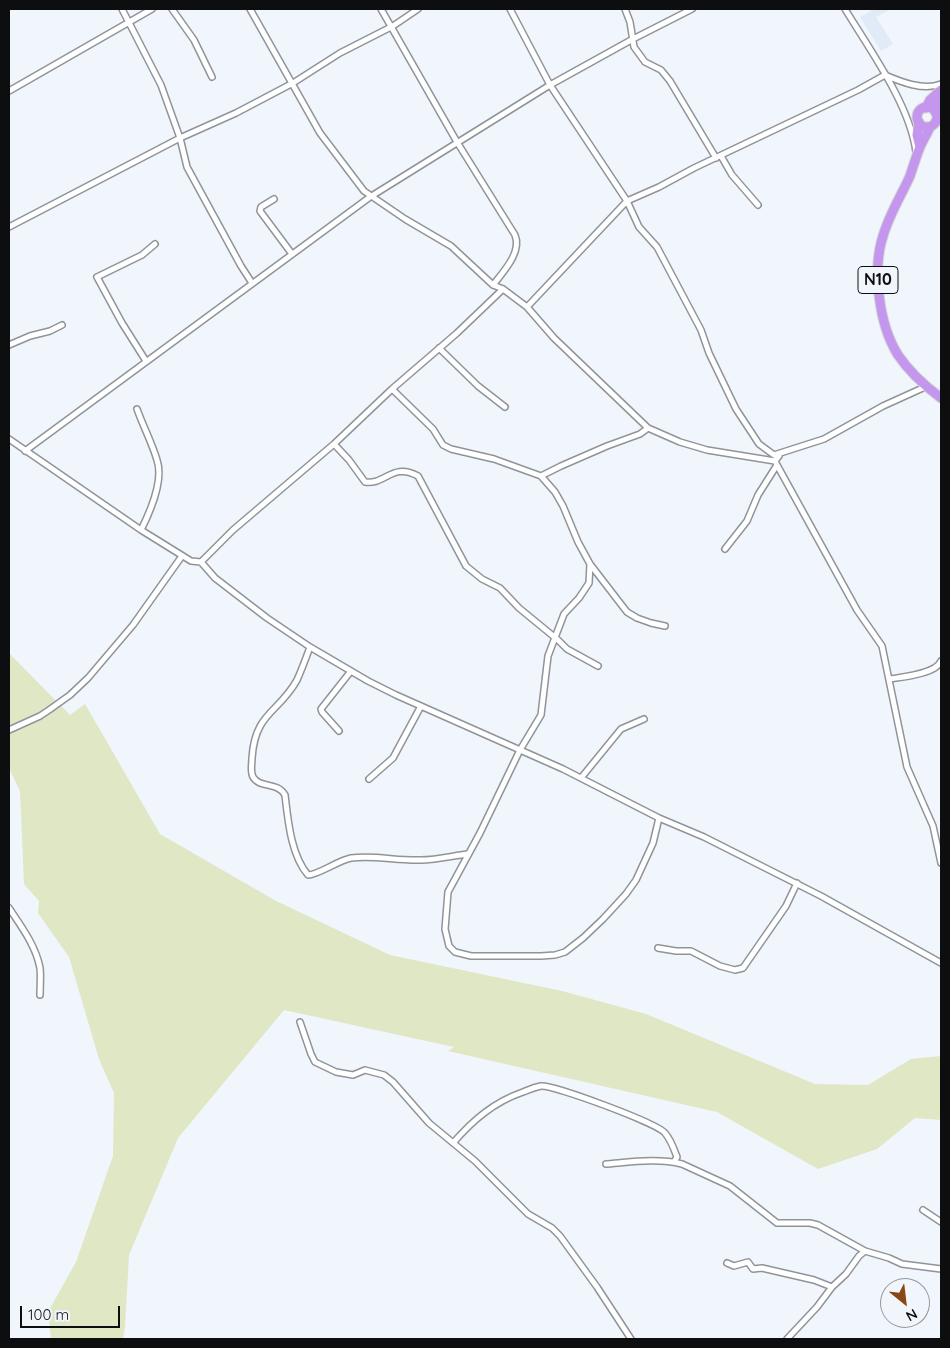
<!DOCTYPE html>
<style>
body{margin:0}
#map{position:relative;width:950px;height:1348px;overflow:hidden;background:#f1f5fc;font-family:Quicksand,sans-serif}
canvas{display:block}
.frame{position:absolute;inset:0;border:10px solid #0d0e10;pointer-events:none}
.north{position:absolute;left:880px;top:1278px;width:50px;height:50px;box-sizing:border-box;background:#f1f5fc;border:1px solid #96999e;border-radius:50%;rotate:151deg;font-size:14px;font-weight:700;line-height:20px;text-align:center;color:#0d0e10}
.north::after{content:'';display:block;margin:auto;width:18px;height:22px;background:#884713;clip-path:polygon(50% 0,100% 100%,50% 72%,0 100%)}
.scale{position:absolute;left:20px;top:1306px;width:100px;height:22px;box-sizing:border-box;border:2px solid #0d0e10;border-top:0;padding-left:6px;font-size:15px;line-height:18px;white-space:nowrap;color:#0d0e10;-webkit-text-stroke:4px #f1f5fc;paint-order:stroke}
</style>
<div id="map">
<canvas width="950" height="1348"></canvas>
<div class="frame"></div>
<div class="north">N</div>
<div class="scale">100 m</div>
</div>
<script>
const ctx = document.querySelector('canvas').getContext('2d');
ctx.lineJoin = 'round';
function paint(path, color) {
  ctx.fillStyle = color;
  ctx.fill(path, 'evenodd');
}
function trace(path, color, width, dash) {
  ctx.strokeStyle = color;
  ctx.lineWidth = width;
  ctx.lineCap = dash ? 'butt' : 'round';
  ctx.setLineDash(dash || []);
  ctx.stroke(path);
}
function label(font, color, halo, rows, align = 'center') {
  ctx.font = font + ' Quicksand,sans-serif';
  ctx.lineWidth = 4;
  ctx.setLineDash([]);
  ctx.textBaseline = 'middle';
  ctx.strokeStyle = halo;
  ctx.fillStyle = color;
  for (const [text, x, y, turn = 0] of rows) {
    ctx.save();
    ctx.translate(x, y);
    ctx.rotate((+turn || 0) * Math.PI / 180);
    ctx.textAlign = isNaN(turn) ? turn : align;
    if (halo) ctx.strokeText(text, 0, 0);
    ctx.fillText(text, 0, 0);
    ctx.restore();
  }
}
const built = new Path2D(`
 M874,9H891L876,17L893,44L881,51L860,17Z`);
const green = new Path2D(`
 M9,653L70,715L85,704L160,834L276,901L390,955L562,991L646,1014L815,1084L868,1085L911,1059L941,1056V1120L915,1118L877,1149L818,1169L717,1112L448,1051L454,1047L284,1010L178,1138L129,1255L125,1327L123,1339H51L48,1312L76,1262L113,1156L114,1093L99,1059L69,957L38,913L39,901L24,884L20,791L9,768Z`);
const minor = new Path2D(`
 M122,9L161,85L180,138L187,167L241,266L252,283
 M172,9L194,40L212,77
 M250,9L320,133L364,191L405,219L451,246L493,285L503,289L527,307L627,201L659,187L694,168L858,90L885,75C901,82 924,91 941,84
 M381,9L457,142L515,235C522,252 504,271 493,285
 M510,9L550,85L627,201L639,227L657,247L701,330L709,353L736,409L759,444L774,455
 M625,9L630,22L634,47L645,62L661,70L670,81L716,158
 M845,9C870,50 910,105 916,152
 M9,91L152,9
 M721,156L732,175L758,205
 M274,199L261,207L260,211L292,254
 M9,227L180,138L236,113L293,83L340,53L393,26L418,9
 M527,307L554,338L648,428L680,442L707,450L775,461
 M9,345L30,336L50,331L62,325
 M439,348L478,386L505,407
 M146,361L122,323L97,277L142,255L155,244
 M925,387L883,406L824,439L774,455L779,456L775,461L777,465L857,610L882,646L907,767L933,826L941,863
 M392,389L433,429L443,445L451,449L494,459L541,476L555,492L563,506L578,542L590,564L627,612L637,618L651,623L665,626
 M137,409C143,426 152,443 157,460C164,480 150,512 141,530
 M9,439L141,530L191,561L201,562L215,578L267,618L310,647L368,681L396,695L563,769L659,818L704,837L821,896L941,963
 M334,444L349,460L365,482C386,485 392,462 418,476L466,566L482,579L500,588L519,608L558,640L567,649L598,666
 M25,451L370,197L550,85L633,39L692,9
 M541,476L561,466L607,446L640,434L648,428
 M725,549L747,521L758,495L777,465
 M201,562L233,530L334,444L392,389L457,333L503,289
 M590,564L589,583L579,598L564,614L548,656L541,715L520,750L480,833L448,892L445,929L449,946L455,952L471,956H541L555,955L565,952L583,938L603,919L626,894L636,880L653,843L659,818
 M310,647C306,658 302,669 297,680C279,713 255,712 252,758C252,764 250,771 253,777C260,789 277,781 285,795C288,821 291,855 308,875C318,875 337,861 351,858C375,855 397,861 421,860C436,860 452,856 467,854
 M890,679C902,677 936,674 941,661
 M9,730L40,716L49,710L70,695L88,678L133,625L182,556
 M339,731L322,712L321,709L351,671
 M581,778L621,729L644,719
 M369,779L393,758L421,706
 M9,908C21,926 36,946 40,968C41,976 40,987 40,995
 M658,948L676,951H691L720,966L735,970L743,968L786,906L797,883
 M300,1022L311,1054L315,1062L336,1072L353,1075L365,1070L384,1075L393,1082L429,1123L475,1161L528,1214L552,1228L560,1236L597,1287L631,1339
 M453,1143C473,1120 494,1102 523,1092C528,1090 535,1087 541,1086C554,1085 657,1123 665,1133C671,1140 674,1149 677,1157L674,1162
 M606,1164C631,1162 658,1158 682,1164L730,1186L777,1223H810L818,1225L865,1251L889,1258L902,1264L941,1269
 M923,1210L941,1222
 M727,1263L734,1266L748,1262L753,1269L762,1268L814,1280L832,1287L846,1274L859,1256L865,1251
 M787,1339L817,1307L832,1287`);
const trunk = new Path2D(`
 M917 117a10 10 0 1 1 20 0a10 10 0 1 1-20 0Z
 M926,108L930,100L941,90
 M935,112L941,95
 M919,122L917,135L920,147
 M930,127C927,134 923,140 920,147C916,157 913,167 910,176C901,196 889,215 883,236C872,270 879,325 898,355C910,373 925,386 941,398`);
const shields = [
 [878,280,40]
];
const shieldNames = [
 ["N10",878,280]
];
paint(built, '#e1eaf7');
paint(green, '#dfe7c5');
trace(minor, '#90949a', 8);
trace(trunk, '#d3d4d4', 11);
trace(minor, '#fff', 5);
trace(trunk, '#c496ee', 9);
for (const [x, y, w] of shields) {
  const box = new Path2D();
  box.roundRect(x - w / 2, y - 13.5, w, 27, 4);
  ctx.fillStyle = '#f1f5fc';
  ctx.fill(box);
  trace(box, '#0d0e10', 1);
}
label('bold 16px', '#0d0e10', null, shieldNames);
</script>
